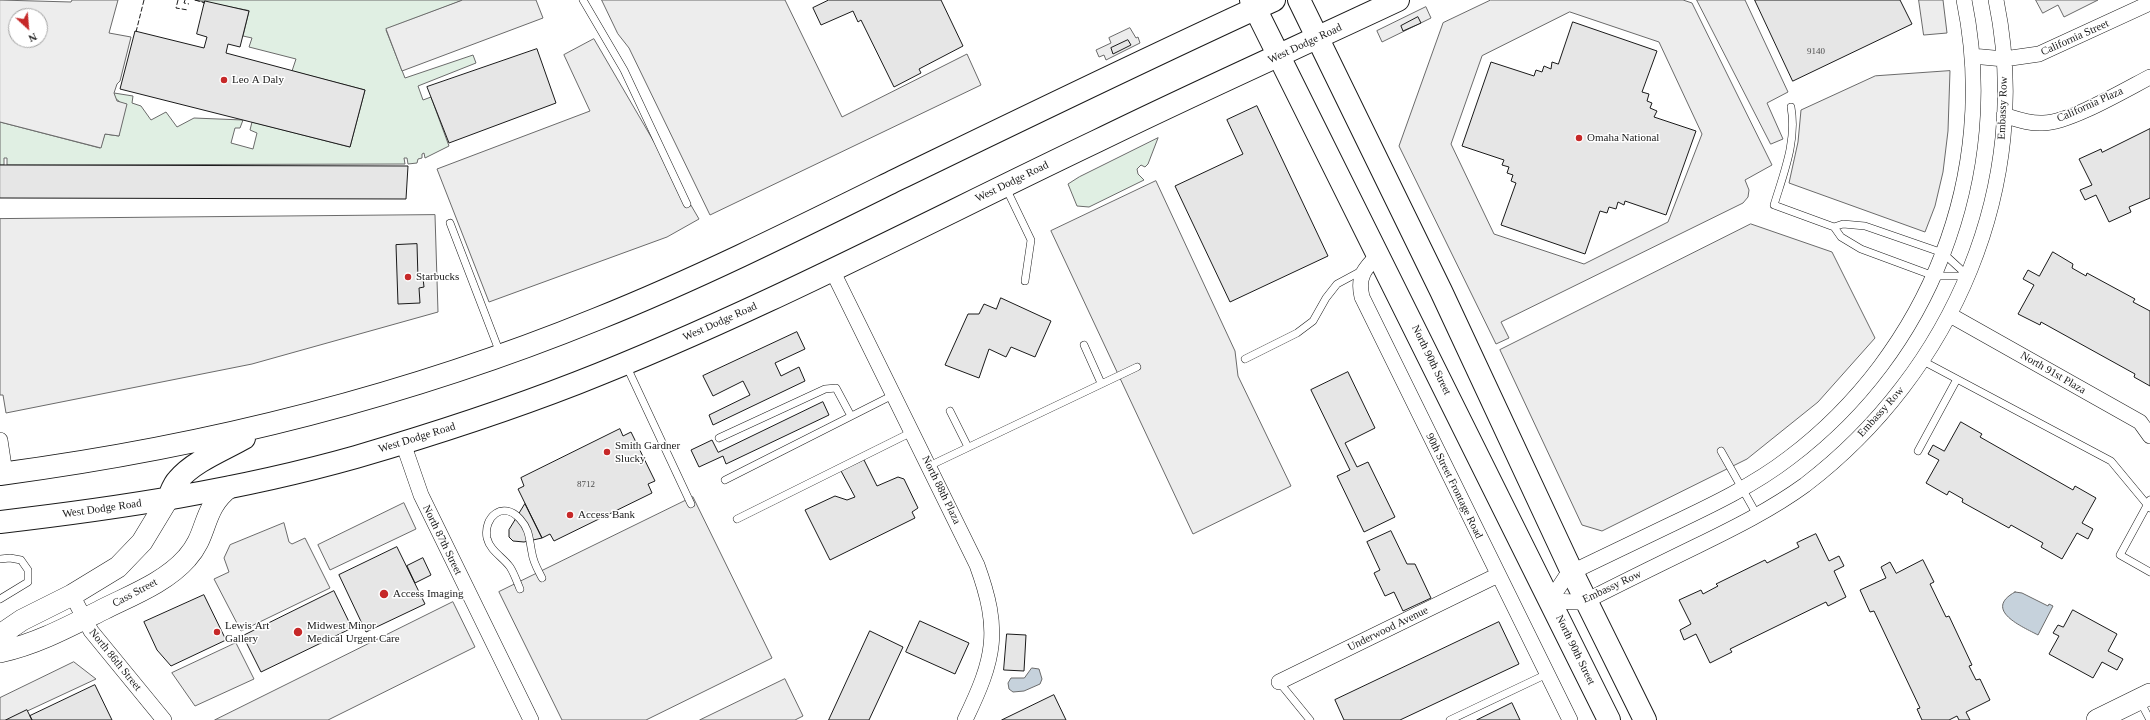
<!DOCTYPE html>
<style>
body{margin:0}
#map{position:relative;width:2150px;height:720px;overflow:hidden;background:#fff;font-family:Georgia,serif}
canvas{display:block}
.north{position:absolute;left:8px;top:8px;width:40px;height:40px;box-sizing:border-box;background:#fff;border:1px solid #a3a3a3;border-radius:50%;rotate:154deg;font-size:11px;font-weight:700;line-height:16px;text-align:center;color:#1a1a1a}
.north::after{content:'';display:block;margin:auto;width:14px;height:18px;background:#c62828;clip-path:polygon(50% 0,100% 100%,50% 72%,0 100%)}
</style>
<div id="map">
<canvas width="2150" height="720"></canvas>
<div class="north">N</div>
</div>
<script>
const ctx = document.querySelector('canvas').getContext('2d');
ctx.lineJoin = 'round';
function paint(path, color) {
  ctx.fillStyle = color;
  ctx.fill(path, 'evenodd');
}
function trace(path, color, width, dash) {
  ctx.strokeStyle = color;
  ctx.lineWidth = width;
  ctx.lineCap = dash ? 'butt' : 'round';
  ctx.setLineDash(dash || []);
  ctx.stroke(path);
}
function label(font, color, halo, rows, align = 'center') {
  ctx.font = font + ' Georgia,serif';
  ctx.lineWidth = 3;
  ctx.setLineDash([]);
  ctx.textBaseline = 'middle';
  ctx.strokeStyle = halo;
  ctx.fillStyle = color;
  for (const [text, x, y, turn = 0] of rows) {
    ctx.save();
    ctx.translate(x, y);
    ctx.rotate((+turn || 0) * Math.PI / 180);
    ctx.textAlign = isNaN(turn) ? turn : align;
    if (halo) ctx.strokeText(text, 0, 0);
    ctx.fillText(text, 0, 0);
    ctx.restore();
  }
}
const green = new Path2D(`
 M195,0H463L386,30L405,78L473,55L476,63L418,86L423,100L431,97L449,146L425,158L424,153L422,154V158L418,159L417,163L408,164L407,158H404L405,164L7,165V158H4V165H0V122L100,148L105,134L119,136L120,102L115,98L114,93L133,96L132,103L141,106L151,120L166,112L177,127L194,118L243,120L240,128H235L231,143L253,149L257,133L250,130L252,122L350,147L365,90L292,71L296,59L249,47L252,38L243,36L249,11Z
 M1158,138L1148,164L1145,167L1141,165L1137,169L1138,174L1144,180L1089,207L1077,206L1068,184L1079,177Z`);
const parking = new Path2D(`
 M0,0L71,2L72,0H118L109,33L131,37L120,81L117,84L114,93L117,101L127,104L119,136L105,134L101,148L0,122ZM16,16H40V40H16Z
 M463,0H536L543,18L402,71L386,29Z
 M602,0H785L842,117L967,54L981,85L710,215L629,48L618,34Z
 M1491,0H1683L1692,3L1772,165L1745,180L1749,190L1748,197L1743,203L1501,322L1509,338L1496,344L1399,146L1443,23ZM1570,12L1659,42L1702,134L1668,222L1584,264L1494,234L1451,144L1482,56Z
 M1697,0H1745L1788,92L1767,103L1783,139L1771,144Z
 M1919,0H1943L1947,33L1924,35Z
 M2036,0H2098L2064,17L2058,5L2043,13Z
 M1426,7L1431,18L1382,42L1377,31Z
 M1130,28L1136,38L1138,37L1140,43L1106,60L1104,55L1099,57L1096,50L1111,43L1109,38Z
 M594,39L699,219L667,237L489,302L437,169L590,111L564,55Z
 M1950,71L1948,131L1943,172L1935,206L1925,232L1789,183L1798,142L1801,110L1875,76Z
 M1156,181L1235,351L1238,376L1291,486L1193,534L1051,231Z
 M435,215L438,312L252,364L6,413L3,395H0V219Z
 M1751,224L1832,252L1875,338L1818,402L1747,459L1602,531L1582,525L1500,350Z
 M693,497L772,658L646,720H562L499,592Z
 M404,503L416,529L330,570L318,545Z
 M284,523L289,542L292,544L305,538L330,588L241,631L214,579L229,572L224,558L230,545Z
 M453,602L475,647L328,720H215Z
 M236,643L254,679L195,706L172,673Z
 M74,662L96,679L8,720H0V698Z
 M785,679L803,716L795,720H700Z`);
const water = new Path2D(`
 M2015,592L2022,593L2048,606L2049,604L2053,606L2038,635C2023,627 1982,610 2015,592Z
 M1032,668L1039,669L1042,679L1040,684L1024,691L1013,692L1009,689L1008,683L1011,678H1024Z`);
const building = new Path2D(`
 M829,0H941L963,46L919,69L921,73L894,87L861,20L858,22L853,11L821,25L813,8Z
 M1755,0H1900L1912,24L1793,81Z
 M205,1L249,11L240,47L228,44L226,53L365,90L350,147L120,89L135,31L204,48L207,37L197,34Z
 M1418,17L1421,23L1403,31L1401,26Z
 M1573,22L1657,51L1642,92L1649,94L1647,101L1652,103L1650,108L1657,111L1654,117L1696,131L1666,215L1625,201L1624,205L1618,202L1616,209L1609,207L1607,213L1600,211L1585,254L1501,225L1516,183L1511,181L1513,175L1507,173L1509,167L1502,165L1504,160L1462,146L1491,62L1534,76L1536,70L1542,72L1544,66L1551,69L1552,62L1558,64Z
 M1128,40L1131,45L1113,54L1111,48Z
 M537,49L556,103L449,143L427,87Z
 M1257,106L1328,256L1230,302L1175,186L1243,154L1227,120Z
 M2150,129V198L2129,207L2131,212L2109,222L2096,195L2085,200L2080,190L2092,185L2079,159L2101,149L2102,152Z
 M0,165L408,166L406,199L0,198Z
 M417,244L418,279L423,278L424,287L419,288L420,303L398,304L396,245Z
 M2053,252L2073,264L2072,268L2086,276L2087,273L2135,299L2133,302L2150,311V386L2134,377L2135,374L2041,322L2040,325L2018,314L2034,285L2023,279L2028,270L2039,276Z
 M1001,298L1051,321L1035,357L1011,347L1006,357L989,349L979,378L945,365L968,314H979L984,304L996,309Z
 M797,332L805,349L775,363L781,376L799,367L805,381L713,425L709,415L750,395L743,381L713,396L703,376Z
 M1348,372L1375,428L1345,443L1357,467L1368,462L1395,517L1364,532L1337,476L1350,470L1311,390Z
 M823,402L829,415L726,464L723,456L699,467L691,450L712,440L718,452Z
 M1961,422L1982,434L1980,437L2073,490L2075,486L2096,498L2082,523L2093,529L2088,539L2077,533L2062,559L2041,547L2043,543L2011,525L2009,528L1962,502L1963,499L1949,491L1947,495L1926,483L1939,460L1928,454L1933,445L1944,451Z
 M620,429L623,436L631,432L655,481L648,484L652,493L554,541L550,534L542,538L518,489L524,486L521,478Z
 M864,460L877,486L898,477L904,479L918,508L912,512L915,518L830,560L805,510L835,496L847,500L855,497L841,471Z
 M525,504L542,538L524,542L513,541L509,537V530Z
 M1391,531L1407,564H1415L1431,598L1403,611L1394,592L1385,596L1374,573L1380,570L1367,542Z
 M1816,534L1829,561L1839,556L1844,566L1834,571L1846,597L1828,606L1826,602L1730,649L1732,652L1710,663L1696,634L1684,640L1680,630L1691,624L1679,600L1701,590L1703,594L1718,586L1716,584L1765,560L1767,563L1799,547L1797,543Z
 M397,547L425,604L366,632L339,575Z
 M423,558L431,575L415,583L407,566Z
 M1923,560L1934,582L1930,584L1946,617L1949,616L1972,665L1969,666L1976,680L1980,679L1990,700L1966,712L1970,720H1959L1957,716L1949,720H1922L1917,709L1920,708L1874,611L1870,612L1860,590L1886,578L1881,567L1890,562L1896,573Z
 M334,591L352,628L261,672L243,636Z
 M204,595L226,640L171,666L157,650L144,622Z
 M2073,610L2117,634L2108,651L2123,659L2117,670L2102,662L2093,678L2049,654L2059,636L2053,633L2058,625L2063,627Z
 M920,621L969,643L955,674L906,652Z
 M1499,622L1519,664L1400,720H1344L1335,700Z
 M870,631L903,647L869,720H829Z
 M1007,634L1026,635L1024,671L1004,670Z
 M95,685L112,720H32L30,716Z
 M1054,695L1066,720H1002Z
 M1512,703L1520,720H1477Z
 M27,710L32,720H6Z`);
const lane = new Path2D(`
 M583,0L624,70L687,204
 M1791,107C1797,141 1784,172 1774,205L1834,227L1841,237L1861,249L1934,276H1968
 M1006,188L1031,240L1025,281
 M450,223L500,353
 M1834,227L1843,224L1865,226L1943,253L1968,276
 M1084,345L1101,383
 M1245,359L1297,333L1313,321L1326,298L1337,284L1363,270
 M1923,361L2111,461L2150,508
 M626,365L691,504
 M950,411L968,447
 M719,438L825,389L836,388L851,416
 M1721,451L1757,515
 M1918,451L1957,379
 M929,466L1137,367
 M725,480L893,395
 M2150,500L2120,555L2150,572
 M737,519L912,432
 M0,559L10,558L21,560L28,570V582L0,599
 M520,589C517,582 514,573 510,567C503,557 490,551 487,538C483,517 503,500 520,519C530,530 529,539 532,553C533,562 538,570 542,578
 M1279,682L1310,720
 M2140,701L2150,720
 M1450,720L1547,674`);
const street = new Path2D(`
 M1972,56L2004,59L2039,54L2150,3
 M2004,115C2017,119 2029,124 2043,123C2069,123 2125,90 2150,77
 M1379,254C1365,268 1357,276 1362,297L1570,720
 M832,270L977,565C1001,631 995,658 965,720
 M1950,315L2140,422L2150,436
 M0,440L5,473
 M403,443L421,495L531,720
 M72,595L91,631L164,720
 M1550,601L1578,602L1586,601C1623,582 1660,564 1697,546C1734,528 1772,509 1805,485C1953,372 2034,184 1996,0
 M1550,601L1565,578L1572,572C1606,556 1639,540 1672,524C1712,505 1754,485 1789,458C1929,352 2000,174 1964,0
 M1279,682L1498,575`);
const secondary = new Path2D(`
 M0,635L22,620L72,595L118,567L142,542L168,499
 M0,652C37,644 70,626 104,609C132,595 166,582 187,558C209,534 201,509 230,487
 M2097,720L2150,694`);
const primary = new Path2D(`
 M1251,0L1609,720
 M1299,0L1441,291L1572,572L1645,720`);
const highway = new Path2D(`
 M0,474C205,447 405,397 597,319C699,278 797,229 896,180C1022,119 1147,58 1274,0
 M168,499C171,493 173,485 178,480C194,461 223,450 244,438
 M0,522C120,508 239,490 356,457C431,435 505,411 577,383C756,313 925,223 1097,141C1197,92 1298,47 1398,0`);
const fence = new Path2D(`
 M178,0L176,8L188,10
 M185,0L184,3L189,4
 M195,0L205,3
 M136,32L144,0`);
const markers = [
 [224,80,4,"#c62828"],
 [1579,138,4,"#c62828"],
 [408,277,4,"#c62828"],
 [607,452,4,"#c62828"],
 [570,515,4,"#c62828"],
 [384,594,5,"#c62828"],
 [217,632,4,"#c62828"],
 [298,632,5,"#c62828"]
];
const numberNames = [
 ["9140",1816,52],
 ["8712",586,485]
];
const streetNames = [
 ["California Street",2075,38,-24],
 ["West Dodge Road",1305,44,-25],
 ["California Plaza",2090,105,-24],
 ["Embassy Row",2003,108,-88],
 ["West Dodge Road",1012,182,-26],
 ["West Dodge Road",720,322,-24],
 ["North 90th Street",1431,360,64],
 ["North 91st Plaza",2053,373,30],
 ["Embassy Row",1881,412,-48],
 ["West Dodge Road",417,438,-17],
 ["90th Street Frontage Road",1454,486,64],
 ["North 88th Plaza",941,490,64],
 ["West Dodge Road",102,509,-8],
 ["North 87th Street",442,540,64],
 ["Embassy Row",1612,587,-25],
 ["Cass Street",135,593,-28],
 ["Underwood Avenue",1388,629,-26],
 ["North 90th Street",1575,650,64],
 ["North 86th Street",115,660,51]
];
const poiNames = [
 ["Leo A Daly",232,80],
 ["Omaha National",1587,138],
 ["Starbucks",416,277],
 ["Smith Gardner",615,446],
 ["Slucky",615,459],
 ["Access Bank",578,515],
 ["Access Imaging",393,594],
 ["Lewis Art",225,626],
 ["Gallery",225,639],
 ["Midwest Minor",307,626],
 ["Medical Urgent Care",307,639]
];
paint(green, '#e0efe3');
trace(green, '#6a6a6a', 1);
paint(parking, '#ededed');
trace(parking, '#6a6a6a', 1);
paint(water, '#c6d2dc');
trace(water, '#6a6a6a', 1);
paint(building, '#e6e6e6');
trace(building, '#1a1a1a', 1);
trace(lane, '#1a1a1a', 8);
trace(street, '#1a1a1a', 16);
trace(secondary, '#1a1a1a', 22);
trace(primary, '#1a1a1a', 24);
trace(highway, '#1a1a1a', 24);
trace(lane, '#fff', 7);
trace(street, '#fff', 15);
trace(secondary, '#fff', 21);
trace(primary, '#fff', 22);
trace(highway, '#fff', 22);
trace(fence, '#1a1a1a', 1, [5, 2]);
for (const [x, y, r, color] of markers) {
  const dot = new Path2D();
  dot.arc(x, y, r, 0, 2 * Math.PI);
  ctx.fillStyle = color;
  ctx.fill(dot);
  trace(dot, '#fff', 1.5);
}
label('9px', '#4d4d4d', null, numberNames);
label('11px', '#1a1a1a', '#fff', streetNames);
label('11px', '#1a1a1a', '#fff', poiNames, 'left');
</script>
